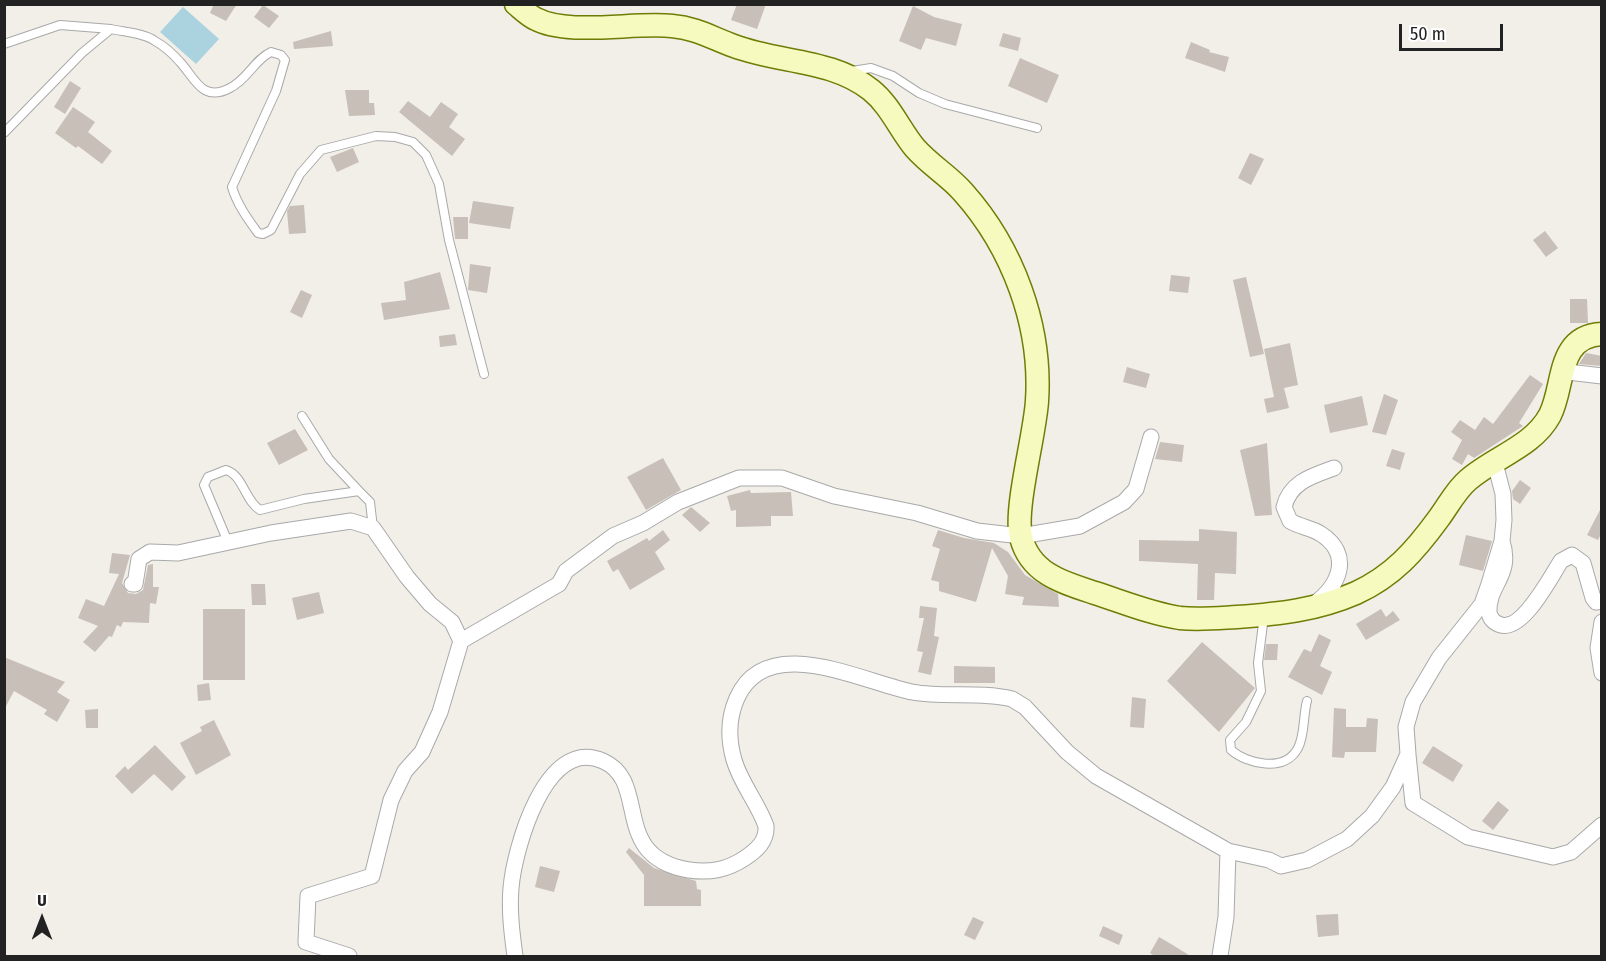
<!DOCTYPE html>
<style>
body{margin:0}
#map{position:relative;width:1606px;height:961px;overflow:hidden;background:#f2efe9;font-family:"Fira Sans Condensed",sans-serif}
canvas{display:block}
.frame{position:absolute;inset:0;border:6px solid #222;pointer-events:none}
.north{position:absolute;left:12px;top:889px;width:60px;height:60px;-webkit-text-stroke:4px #fff;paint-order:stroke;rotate:0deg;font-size:16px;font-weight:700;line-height:24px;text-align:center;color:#222}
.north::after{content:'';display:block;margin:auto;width:21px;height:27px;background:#222;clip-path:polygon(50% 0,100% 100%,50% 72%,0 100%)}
.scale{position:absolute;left:1399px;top:24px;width:104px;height:27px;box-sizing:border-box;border:3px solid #222;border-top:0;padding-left:8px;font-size:18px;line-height:21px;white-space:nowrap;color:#222;-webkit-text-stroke:4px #fff;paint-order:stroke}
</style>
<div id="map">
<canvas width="1606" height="961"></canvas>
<div class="frame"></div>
<div class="north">U</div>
<div class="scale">50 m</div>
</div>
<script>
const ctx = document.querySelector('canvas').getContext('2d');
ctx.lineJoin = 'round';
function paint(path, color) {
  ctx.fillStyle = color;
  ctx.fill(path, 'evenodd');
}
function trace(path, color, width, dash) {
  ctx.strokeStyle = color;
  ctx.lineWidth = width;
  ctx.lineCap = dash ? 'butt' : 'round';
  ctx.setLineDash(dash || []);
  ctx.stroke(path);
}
const water = new Path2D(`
 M183,7L219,39L196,64L160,32Z`);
const building = new Path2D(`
 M214,4H237L226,21L210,13Z
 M737,4H766L757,29L731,20Z
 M263,5L279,16L269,28L254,17Z
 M913,6L934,17L962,24L956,46L926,38L921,50L899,41Z
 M331,31L333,46L294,49L293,42Z
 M1003,33L1021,38L1018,51L999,46Z
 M1191,42L1210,50L1209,52L1229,57L1225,72L1185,58Z
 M1020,58L1059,75L1047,103L1008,86Z
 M70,81L81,88L65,114L54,107Z
 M345,90H369V103H374L375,115L349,116Z
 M408,101L430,117L441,102L458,114L449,127L465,139L452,156L399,112Z
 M73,107L95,122L88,132L112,151L102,164L78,146L76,148L55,133Z
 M353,148L359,162L337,172L330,157Z
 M1250,153L1264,159L1251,185L1238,178Z
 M473,201L514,207L510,229L469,223Z
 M304,205L306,233L289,234L287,211L290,206Z
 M453,217H468V239H455Z
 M1545,231L1558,248L1546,257L1533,240Z
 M470,264L491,267L487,293L468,290Z
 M440,272L450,309L384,320L381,303L406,300L404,282Z
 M1171,275L1190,277L1188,293L1169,291Z
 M1246,277L1264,354L1250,357L1233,280Z
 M301,290L312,295L302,318L290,312Z
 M1570,299H1587L1588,323H1570Z
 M455,334L457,345L440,347L439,336Z
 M1290,343L1298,385L1284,388L1289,408L1267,413L1264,399L1274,397L1264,349Z
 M1586,353L1602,356L1601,366L1579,364Z
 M1127,367L1150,374L1146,388L1123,382Z
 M1530,375L1543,384L1519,423L1523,426L1474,458L1468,454L1462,465L1452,459L1462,440L1451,432L1460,420L1475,430L1484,417L1493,424Z
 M1384,394L1398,400L1386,435L1372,432Z
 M1362,396L1368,425L1330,433L1324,405Z
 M295,429L308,450L279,465L267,443Z
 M1160,442L1184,445L1182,462L1155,459Z
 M1267,443L1272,515L1255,516L1240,450Z
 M1392,449L1405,453L1400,470L1386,466Z
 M663,458L681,490L646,510L627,477Z
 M1520,480L1531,488L1520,504L1513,499L1512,491Z
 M750,490L751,493L791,492L793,516H771V526L736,527V510L731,511L727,496Z
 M1602,506V532L1598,540L1587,535Z
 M691,507L710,523L700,532L682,515Z
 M1199,529L1237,532L1236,574L1215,573L1214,600H1197L1198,564L1139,561V540L1199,541Z
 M663,530L670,540L655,552L665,569L630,590L618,569L613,572L607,561L647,538L649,541Z
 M938,530L964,538L994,543L1008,552L1025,575L1058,594L1059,607L1022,605L1024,597L1005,594L1008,576L992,548L976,602L939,591V582L931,580L940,549L932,546Z
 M1466,535L1492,541L1483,571L1459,565Z
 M112,553L130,555L122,583L128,593L136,594L143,590L148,565L153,564V587H159L156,604L150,603L149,623L123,622L121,627L117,625L112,637L109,636L95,652L83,642L98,626L78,618L86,599L104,606L119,574L109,573Z
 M251,584H265L266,605H252Z
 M319,592L324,613L297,620L292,598Z
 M920,606L937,608L934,636L939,637L931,675L918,672L923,652L917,651L924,618H919Z
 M203,609H245V680H203Z
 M1381,609L1386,617L1393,611L1400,620L1366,640L1356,624Z
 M1319,634L1331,640L1320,666L1332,672L1322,695L1288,677L1304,649L1311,652Z
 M1202,642L1255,688L1219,732L1167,681Z
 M1266,644H1278L1277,660H1264Z
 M4,657L65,682L57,692L70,700L57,722L44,714L47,710L14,691L4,710Z
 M954,666L995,667V683H954Z
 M209,683L211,700L198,701L197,685Z
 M1132,697L1146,699L1144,728L1130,727Z
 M1334,708L1346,709V727H1366L1367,718L1378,719L1376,752H1345L1344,758L1332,757Z
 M98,709V728H86L85,710Z
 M214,720L231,755L196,775L180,743L202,731L200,727Z
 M155,745L186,777L172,791L154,774L132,794L115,776L125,766L128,770Z
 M1433,746L1463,765L1453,782L1422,763Z
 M1498,801L1509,810L1493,830L1482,821Z
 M629,848L654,868L696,881L697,889L701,890V906H644V875L626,852Z
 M540,866L560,871L554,892L535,887Z
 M1338,914L1339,935L1318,937L1316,915Z
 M973,917L984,922L975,940L964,935Z
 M1103,926L1123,935L1119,945L1099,936Z
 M1159,937L1171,944L1192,957H1156L1150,953Z`);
const lane = new Path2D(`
 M4,44L60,25L111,29
 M852,71L871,68L893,76L919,93L945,104L1037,128
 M4,133L82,53L111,29C124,32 144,33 155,41C164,46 173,54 180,62C195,78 202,103 230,88C248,79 254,60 271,52L281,55L285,60L276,91L232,187C237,204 247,218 258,233L263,234L271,230L300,174L321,150L376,136L395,137L413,142L426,155L439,184L449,240L484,374
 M302,416L329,459L359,491
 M228,542L204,485L208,477L226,470C243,475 245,501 260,510L304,499L359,491L370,502L373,528
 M1264,616L1258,663L1261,691L1246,722L1230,740L1231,750C1247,764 1285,773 1298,748C1305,735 1303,715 1307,701`);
const street = new Path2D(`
 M1562,366L1568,372L1602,376
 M1502,541C1513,576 1488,584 1489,612C1490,619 1494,623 1501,625C1523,631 1550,578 1561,561L1572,555L1583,563L1593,598L1596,602L1602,601
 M132,584H135L139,559L150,552L178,553L271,533L351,521L373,528L407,577L430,604L452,622L461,641L440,712L422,752L405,771L391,800L372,876L308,896L306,942L349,956
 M1314,604C1339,586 1353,555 1321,534C1312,528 1300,527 1290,521L1284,507C1290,482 1312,476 1334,468
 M1602,622L1598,648L1602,673
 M461,641L559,584L566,571L613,536L643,523L678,502L739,478H782L834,496L917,513L977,531L1021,536L1080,526L1124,502L1136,489L1151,437
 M1408,755L1413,803L1468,837L1553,857L1571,852L1602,825
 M515,956C512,934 509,911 511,888C514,851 545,735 603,761C651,782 609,857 689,870C710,873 727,870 745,858C757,850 767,841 766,826C758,803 741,784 734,760C728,739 728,718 737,698C767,631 862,682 912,692C944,698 979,691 1012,699L1025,707L1067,752L1096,776L1228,851L1269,860L1281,866L1307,860L1347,839L1372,816L1393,787L1408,754L1406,727L1413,702L1439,658L1482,604L1489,584L1502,541L1504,520L1503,494L1495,463
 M1220,956L1226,917L1228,851`);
const secondary = new Path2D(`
 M516,4C522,9 529,16 536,19C568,36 634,22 672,26C696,28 712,38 734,46C779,63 832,59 871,90C890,105 900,130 915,148C930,165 949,176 963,192C1013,248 1042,326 1037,401C1035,435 1014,509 1021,537C1030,574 1064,583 1095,593C1123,602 1152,614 1180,618C1199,620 1219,618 1237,617C1279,614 1317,610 1356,593C1393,576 1415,551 1439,518C1448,506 1456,490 1468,480C1494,457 1533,447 1550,415C1565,386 1556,336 1602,334`);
paint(water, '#aad3df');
paint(building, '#c7bfb8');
trace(lane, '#a9a9a9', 10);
trace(street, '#a9a9a9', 17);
trace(secondary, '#707d05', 25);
trace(lane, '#fff', 8);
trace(street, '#fff', 15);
trace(secondary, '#f7fabf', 22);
</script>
